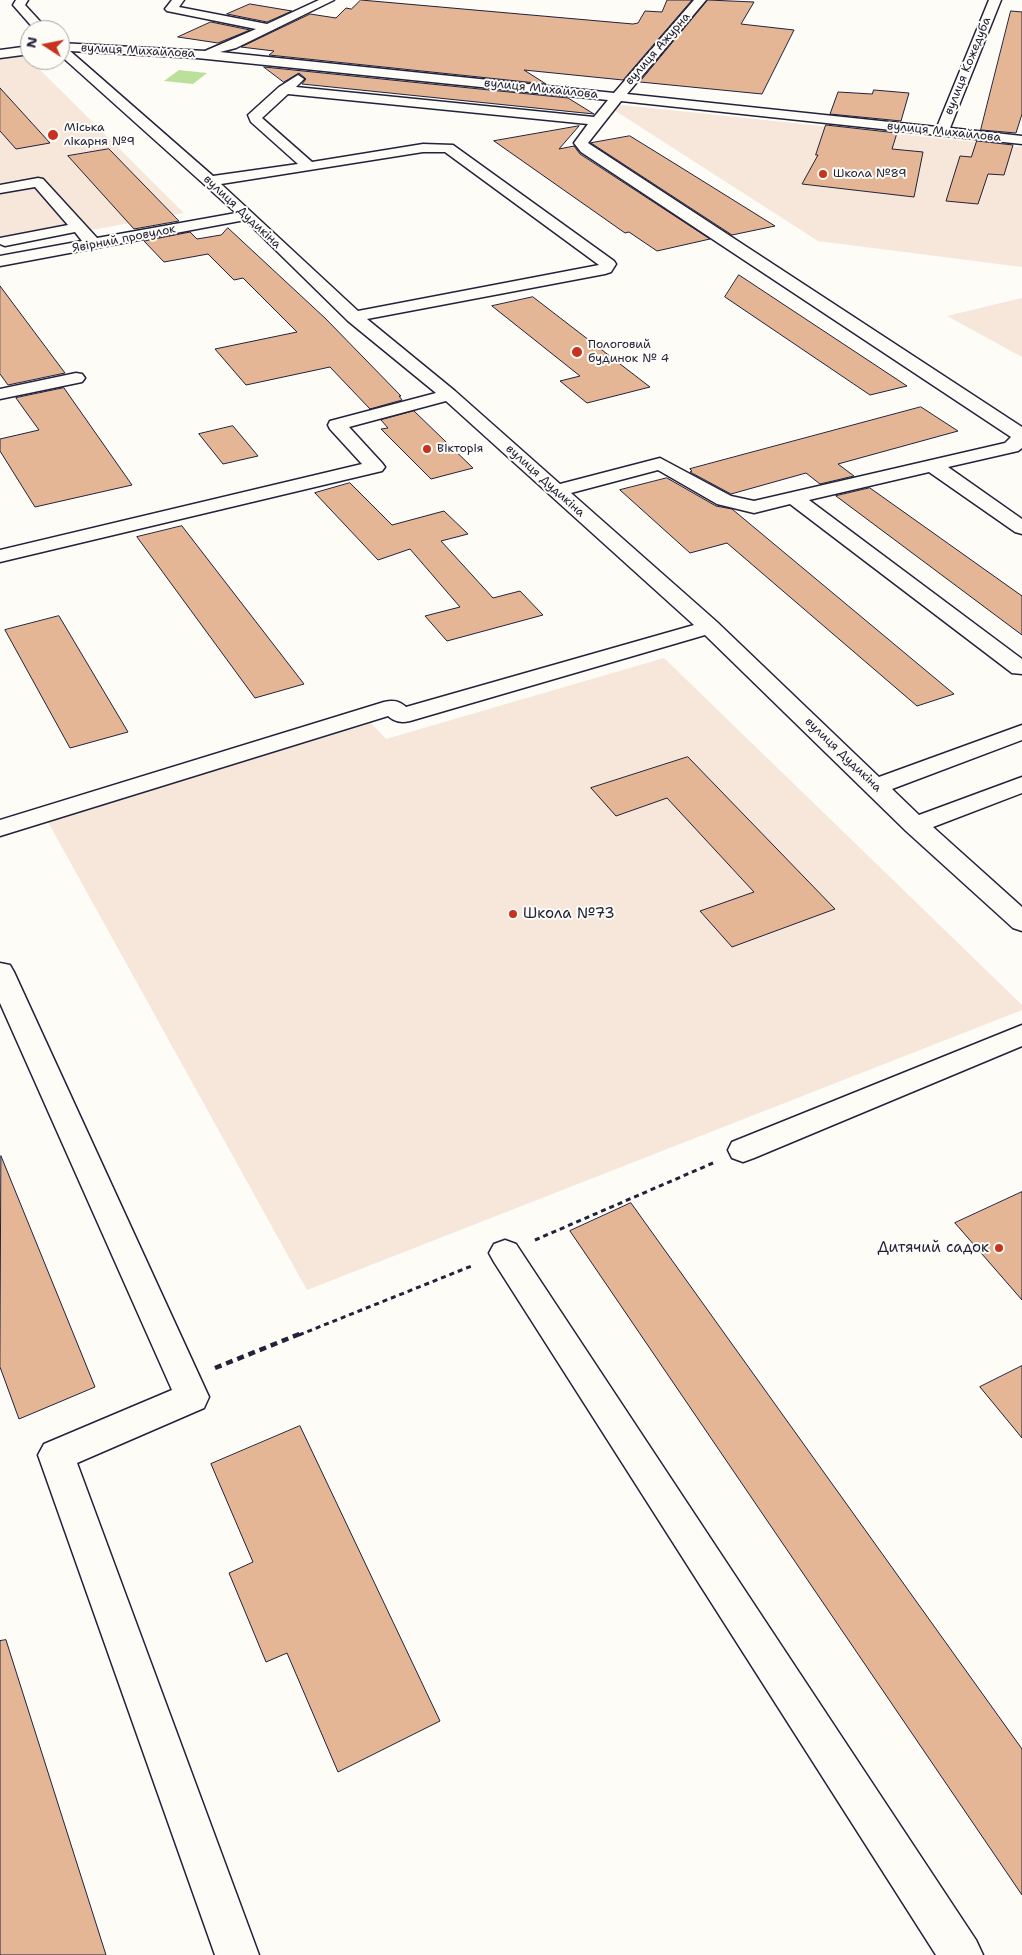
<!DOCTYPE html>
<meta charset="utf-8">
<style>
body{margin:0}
#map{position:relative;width:1022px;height:1955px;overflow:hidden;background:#fdfcf7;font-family:"Shantell Sans",sans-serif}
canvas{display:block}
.north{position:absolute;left:20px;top:20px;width:50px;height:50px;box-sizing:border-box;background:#fdfcf7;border:1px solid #a5a5ac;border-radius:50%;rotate:281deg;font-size:14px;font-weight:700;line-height:20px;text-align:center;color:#22223b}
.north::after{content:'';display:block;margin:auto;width:18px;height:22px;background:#c8321e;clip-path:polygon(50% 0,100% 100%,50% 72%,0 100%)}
</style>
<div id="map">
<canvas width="1022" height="1955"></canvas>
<div class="north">N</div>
</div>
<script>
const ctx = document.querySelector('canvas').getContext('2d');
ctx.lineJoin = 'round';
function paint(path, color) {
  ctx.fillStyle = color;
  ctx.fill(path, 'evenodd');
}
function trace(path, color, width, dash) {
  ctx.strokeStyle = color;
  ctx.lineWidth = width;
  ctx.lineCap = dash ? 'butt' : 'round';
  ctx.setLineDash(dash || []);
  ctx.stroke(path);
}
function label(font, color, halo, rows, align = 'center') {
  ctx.font = font + ' "Shantell Sans",sans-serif';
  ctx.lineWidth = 4;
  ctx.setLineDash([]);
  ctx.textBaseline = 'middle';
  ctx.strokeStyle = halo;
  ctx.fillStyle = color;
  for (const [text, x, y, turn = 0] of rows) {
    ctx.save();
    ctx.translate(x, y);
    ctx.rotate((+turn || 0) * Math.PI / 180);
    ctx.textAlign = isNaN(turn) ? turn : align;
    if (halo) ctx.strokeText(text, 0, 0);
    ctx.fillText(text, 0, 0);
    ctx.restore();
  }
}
const built = new Path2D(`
 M23,53L184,213L0,247V57Z
 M603,103L1022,147V267L818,241Z
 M1022,298V357L947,316Z
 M664,658L1022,1005V1010L307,1290L48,822L371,723L386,739Z`);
const green = new Path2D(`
 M179,70L207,73L193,84L164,81Z`);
const building = new Path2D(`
 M361,0L633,24L638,23L645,11L662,12L667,0H692L623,80L524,70L546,84L269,55L274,51L241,47L310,14L336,18L346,8L351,9Z
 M708,0L754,2L741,24L794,30L762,94L640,82Z
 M250,4L292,11L267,22L227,14Z
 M1011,11L1022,12V114L1016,133L981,130Z
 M211,22L250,30L218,43L178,37Z
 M264,67L568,98L594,114L302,84L306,79L299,73L284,82Z
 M0,88L50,143L16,149L0,131Z
 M874,90L909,93L901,121L830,114L838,92L872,94Z
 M826,125L897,133L892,149L923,152L914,197L802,184L818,155H816Z
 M579,126L559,149L574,146L580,154L710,239L657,251L629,232L625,233L494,141Z
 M630,136L677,165L775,226L732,235L591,143Z
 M977,141L1013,145L1004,175L988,174L978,204L946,201L960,156L971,157Z
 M109,149L179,221L134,229L68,156Z
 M228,228L326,319L401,396H399L402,400L370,409L330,367L246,385L215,349L297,332L243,278L234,280L208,254L164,262L144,241L190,232L197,239L221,235Z
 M739,275L907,386L870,395L725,297Z
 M0,286L65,373L8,385L0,374Z
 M533,297L650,387L587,403L560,381L580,376L492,306Z
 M64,388L132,485L35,507L0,451V439L39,430L16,398Z
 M921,407L958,431L838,464L854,476L820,484L806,473L731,494L690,472L692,471L690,469Z
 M414,411L473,468L431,479L381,429L388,428L381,420Z
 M233,426L258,456L223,464L199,434Z
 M667,478L716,506L732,509L954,694L917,706L727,543L690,553L620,490Z
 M350,483L392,525L444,511L468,534L441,541L493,598L520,591L543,615L447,641L425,616L460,607L410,549L378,560L315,493Z
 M870,488L1022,596V635L836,496Z
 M182,526L304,684L255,698L137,537Z
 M59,616L128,732L70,748L5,630Z
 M688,757L835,909L732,947L700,911L754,892L667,798L616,816L591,788Z
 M1,1156L95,1387L19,1419L0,1367Z
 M1022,1192V1300L955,1223Z
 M631,1203L1022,1749V1895L570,1231Z
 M1022,1366V1438L980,1387Z
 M300,1426L440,1721L338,1772L287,1653L266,1662L229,1573L253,1562L211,1464Z
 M6,1640L106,1955H0V1641Z`);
const pathFar1 = new Path2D(`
 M535,1240L713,1163
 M299,1335L474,1265`);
const path = new Path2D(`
 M215,1368L302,1333`);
const minor = new Path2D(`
 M16,0H28L25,5L48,30H35L13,5Z
 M172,0H184L179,7L267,24L319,0H334L236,48L220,52L614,93L694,0H706L627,94L937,127L989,0H1001L950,128L1022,136V144L621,101L588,143L1022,427V448L1018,451L948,467L1022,519V534L1015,532L929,472L809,500L1022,659V674L1012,673L790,504L754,513L717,504L658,470L571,493L717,622L879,777L1022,725V740L892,789L919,815L1022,777V793L933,827L1022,907V931L1013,928L906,831L705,635L410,721C401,723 395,722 388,716L0,836V820L384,702C394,700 399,701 406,707L694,625L446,401L349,427L382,463L385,467L382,471L0,562V550L362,464L330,429L328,425L330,421L436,393L348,321L245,220L0,266V256L82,241L75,232L5,246L0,244V238L68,225L35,187L0,193V185L38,178L43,179L97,238L236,213L60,55V43L205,51L256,29L167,11L165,9ZM70,51L197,58L608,100L594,117L296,87L304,79L298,75L279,87L248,115L251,122L298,164L213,176ZM288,94L588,124L574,143L581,152L1011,437L1005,443L754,501L731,496L660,458L560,484L455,391L367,319L605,274L611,272L616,264L614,261L453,145L423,144L312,162L262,118ZM423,152H445L599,265L358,311L221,184Z
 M30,46V54L0,58V50Z
 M76,373L82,374L85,378L82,382L0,399V389Z
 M0,963L10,965L14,972L209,1397L204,1408L77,1463L259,1955H215L38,1455L44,1444L172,1390L0,1003Z
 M1022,1025V1046L754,1158L743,1162L732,1158L728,1150L732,1142Z
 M505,1240L516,1244L976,1940L983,1955H936L494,1262L489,1253L494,1244Z`);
const markers = [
 [53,135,6,"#c8321e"],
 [823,174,5,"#c8321e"],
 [577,352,6,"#c8321e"],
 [427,449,5,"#c8321e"],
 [513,914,5,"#c8321e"],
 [999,1248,5,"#c8321e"]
];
const farStreetnames = [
 ["вулиця Ажурна",658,49,-49],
 ["вулиця Михайлова",138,51,3],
 ["вулиця Кожедуба",968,66,-68],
 ["вулиця Михайлова",541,89,6],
 ["вулиця Михайлова",944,132,6],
 ["вулиця Дудикіна",242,212,43],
 ["Явірний провулок",124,239,-11],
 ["вулиця Дудикіна",545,481,42],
 ["вулиця Дудикіна",843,755,44]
];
const farPoinames = [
 ["Міська",64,128],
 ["лікарня №9",64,142],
 ["Школа №89",833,174],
 ["Пологовий",588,345],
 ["будинок № 4",588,359],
 ["Вікторія",437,449]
];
const poiNames = [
 ["Школа №73",523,914],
 ["Дитячий садок",989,1248,"right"]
];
paint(built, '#f6e7da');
paint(green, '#bbe09b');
paint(building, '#e5b696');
trace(building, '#22223b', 1);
trace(minor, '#22223b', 3);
trace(pathFar1, '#22223b', 3, [5, 4]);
trace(path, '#22223b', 4.5, [7, 5]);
paint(minor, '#fdfcf7');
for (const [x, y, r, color] of markers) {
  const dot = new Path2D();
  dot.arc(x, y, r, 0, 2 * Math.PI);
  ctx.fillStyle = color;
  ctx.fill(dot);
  trace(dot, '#fdfcf7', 2);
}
label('12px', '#22223b', '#fdfcf7', farStreetnames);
label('12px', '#22223b', '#fdfcf7', farPoinames, 'left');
label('15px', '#22223b', '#fdfcf7', poiNames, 'left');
</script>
